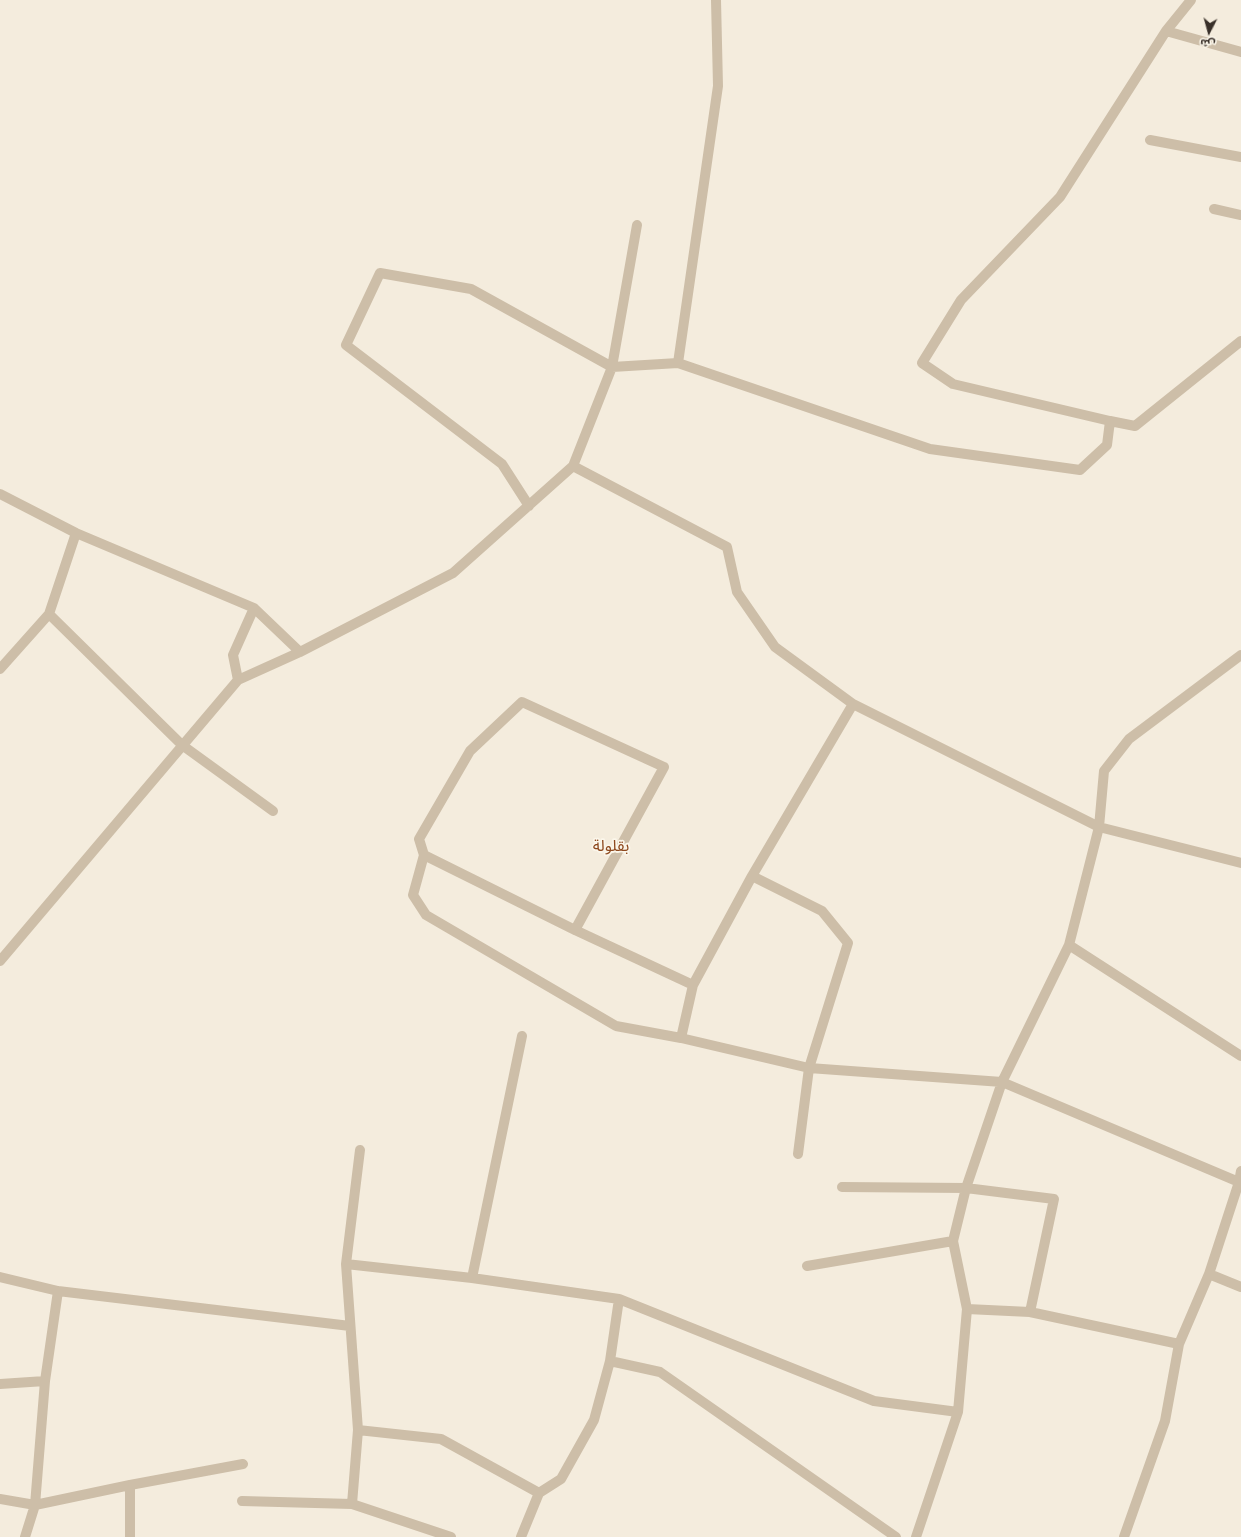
<!DOCTYPE html>
<meta charset="utf-8">
<style>
body{margin:0}
#map{position:relative;width:1241px;height:1537px;overflow:hidden;background:#f4ecdd;font-family:Quicksand,"Noto Sans Arabic",sans-serif}
canvas{display:block}
.north{position:absolute;left:1189px;top:12px;width:40px;height:40px;-webkit-text-stroke:3px #fbf6ea;paint-order:stroke;rotate:186deg;font-size:11px;font-weight:700;line-height:16px;text-align:center;color:#393029}
.north::after{content:'';display:block;margin:auto;width:14px;height:18px;background:#393029;clip-path:polygon(50% 0,100% 100%,50% 72%,0 100%)}
</style>
<div id="map">
<canvas width="1241" height="1537"></canvas>
<div class="north">ش</div>
</div>
<script>
const ctx = document.querySelector('canvas').getContext('2d');
ctx.lineJoin = 'round';
function trace(path, color, width, dash) {
  ctx.strokeStyle = color;
  ctx.lineWidth = width;
  ctx.lineCap = dash ? 'butt' : 'round';
  ctx.setLineDash(dash || []);
  ctx.stroke(path);
}
function label(font, color, halo, rows, align = 'center') {
  ctx.font = font + ' Quicksand,"Noto Sans Arabic",sans-serif';
  ctx.lineWidth = 3.5;
  ctx.setLineDash([]);
  ctx.textBaseline = 'middle';
  ctx.strokeStyle = halo;
  ctx.fillStyle = color;
  for (const [text, x, y, turn = 0] of rows) {
    ctx.save();
    ctx.translate(x, y);
    ctx.rotate((+turn || 0) * Math.PI / 180);
    ctx.textAlign = isNaN(turn) ? turn : align;
    if (halo) ctx.strokeText(text, 0, 0);
    ctx.fillText(text, 0, 0);
    ctx.restore();
  }
}
const street = new Path2D(`
 M1191,0L1166,31L1060,197L961,300L922,363L953,384L1110,421L1135,426L1241,341
 M1166,31L1241,52
 M1150,140L1241,157
 M1214,209L1241,215
 M678,363L718,86L716,0
 M573,466L727,547L737,592L775,647L853,704L1099,827L1241,863
 M0,494L76,533L254,608L300,652
 M529,506L502,464L346,345L380,273L471,289L612,367L678,363L930,449L1080,470L1107,445L1110,421
 M49,614L182,745L273,811
 M0,669L49,614L76,533
 M238,680L233,655L254,608
 M424,855L575,930L693,985
 M752,876L822,911L848,943L809,1068L798,1154
 M575,930L664,767L522,702L470,751L419,839L424,855L413,895L426,915L616,1026L681,1038L809,1068L1002,1082L1241,1183
 M1069,945L1241,1056
 M0,961L238,680L300,652L453,573L573,466L612,367L637,225
 M681,1038L693,985L752,876L853,704
 M842,1187L966,1188L1054,1199L1030,1312
 M346,1264L472,1278L619,1299L874,1401L958,1412
 M807,1266L953,1241
 M1209,1274L1241,1287
 M0,1277L58,1291L350,1326
 M472,1278L522,1036
 M967,1309L1030,1312L1179,1344
 M610,1361L660,1372L896,1537
 M0,1384L45,1381
 M358,1430L441,1439L539,1493
 M0,1499L35,1505L130,1485L243,1464
 M242,1501L352,1504L451,1537
 M352,1504L358,1430L346,1264L360,1150
 M25,1537L35,1505L45,1381L58,1291
 M130,1537V1485
 M521,1537L539,1493L561,1479L594,1420L610,1361L619,1299
 M916,1537L958,1412L967,1309L953,1241L966,1188L1002,1082L1069,945L1099,827L1104,771L1129,739L1241,655
 M1124,1537L1165,1421L1179,1344L1209,1274L1239,1182L1241,1171`);
const quarterNames = [
 ["بقلولة",611,846]
];
trace(street, '#cdbea8', 10);
label('16px', '#8d481d', '#fbf6ea', quarterNames);
</script>
